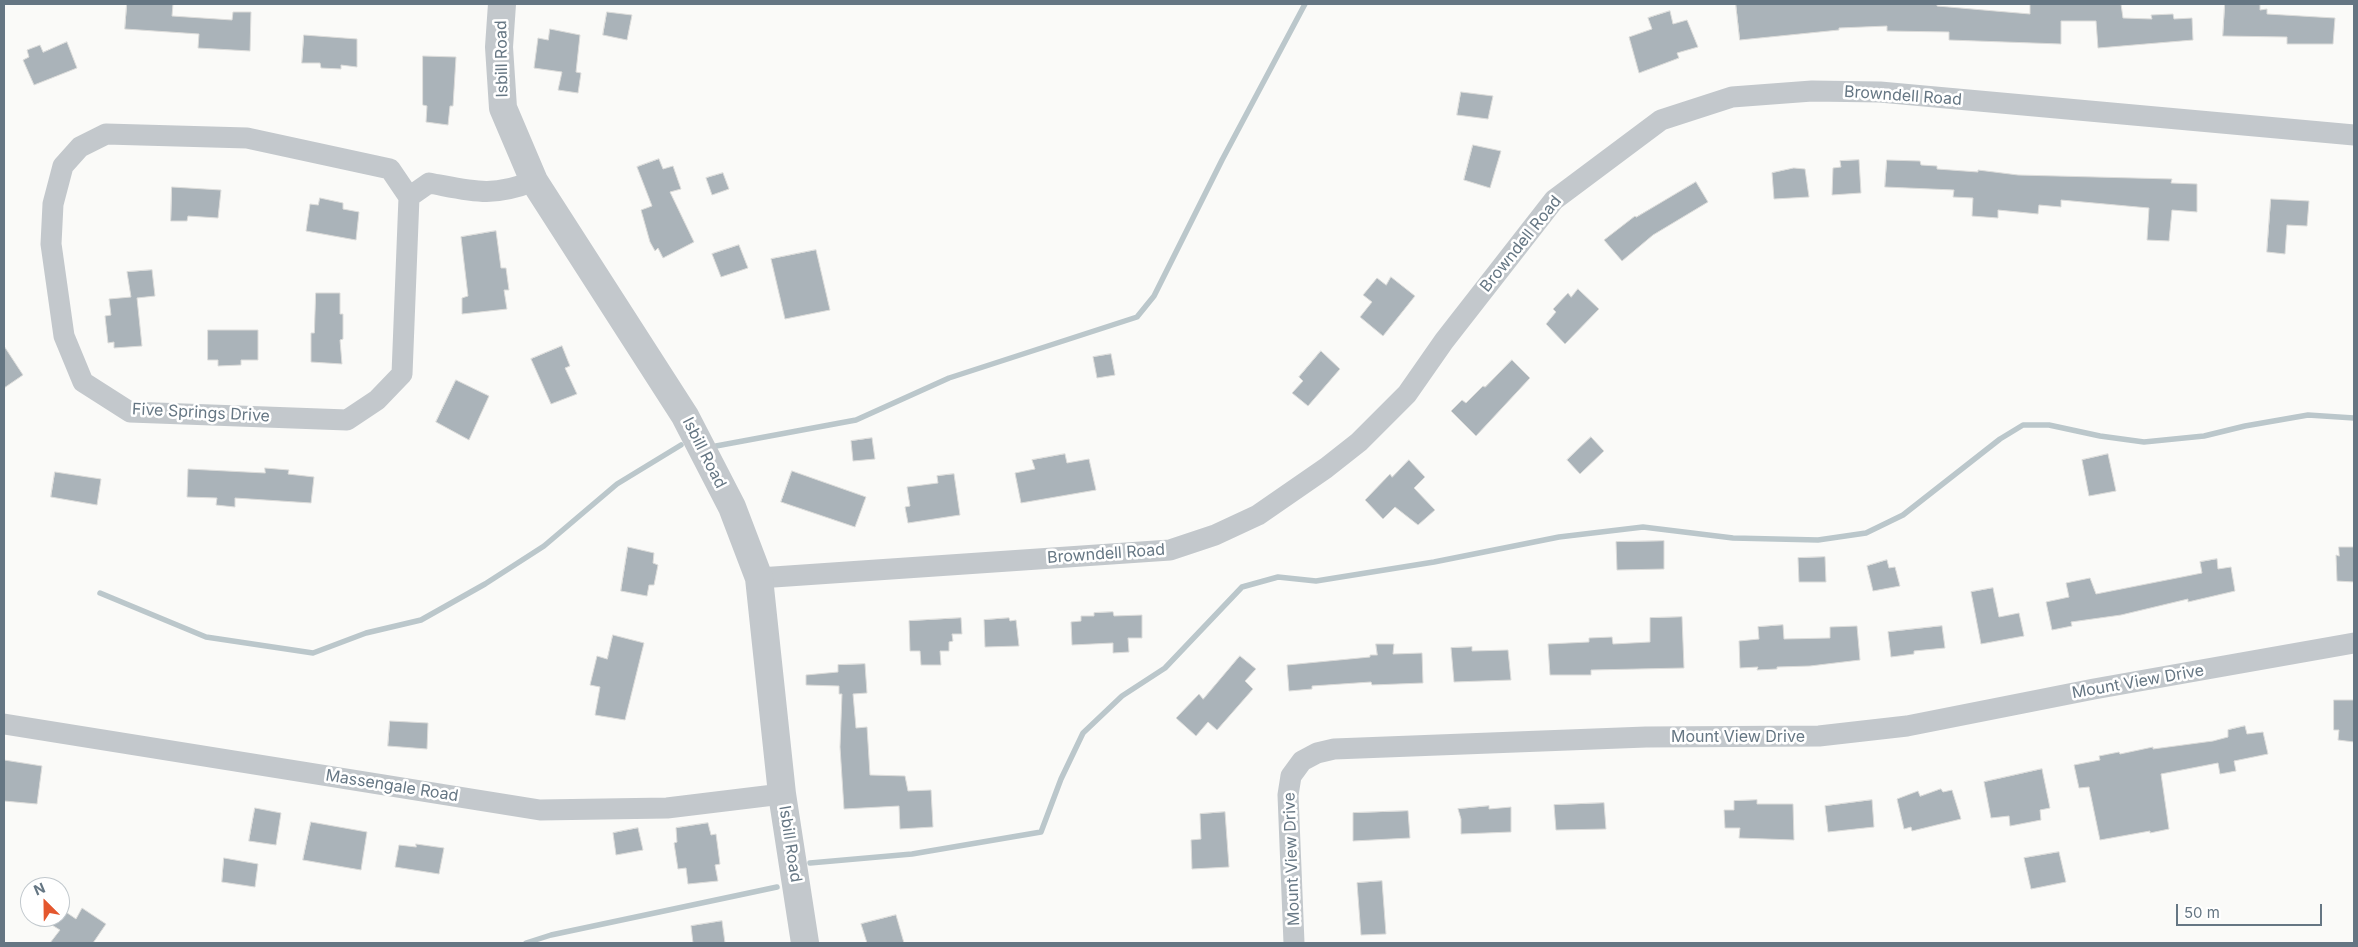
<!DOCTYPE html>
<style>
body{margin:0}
#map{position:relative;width:2358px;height:947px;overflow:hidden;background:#fafaf8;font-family:Inter,sans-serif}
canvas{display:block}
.frame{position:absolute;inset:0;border:5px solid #657683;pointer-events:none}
.north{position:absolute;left:20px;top:877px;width:50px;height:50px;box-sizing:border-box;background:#fff;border:1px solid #c1c8cd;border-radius:50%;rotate:337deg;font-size:14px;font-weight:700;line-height:20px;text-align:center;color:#657683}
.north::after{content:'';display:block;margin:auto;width:18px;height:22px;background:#e4572e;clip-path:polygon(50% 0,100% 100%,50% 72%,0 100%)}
.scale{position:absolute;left:2176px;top:904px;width:146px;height:22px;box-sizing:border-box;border:2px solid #657683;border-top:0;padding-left:6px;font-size:15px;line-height:18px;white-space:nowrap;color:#657683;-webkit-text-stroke:4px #fff;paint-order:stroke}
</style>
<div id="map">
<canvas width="2358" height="947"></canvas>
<div class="frame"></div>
<div class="north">N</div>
<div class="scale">50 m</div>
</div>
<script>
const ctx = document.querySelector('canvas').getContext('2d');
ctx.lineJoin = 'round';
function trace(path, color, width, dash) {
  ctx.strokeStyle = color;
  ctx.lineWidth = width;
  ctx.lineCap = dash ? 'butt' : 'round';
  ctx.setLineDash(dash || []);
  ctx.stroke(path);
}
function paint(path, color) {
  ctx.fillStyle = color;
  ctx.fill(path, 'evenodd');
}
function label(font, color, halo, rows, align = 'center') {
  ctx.font = font + ' Inter,sans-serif';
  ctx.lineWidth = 5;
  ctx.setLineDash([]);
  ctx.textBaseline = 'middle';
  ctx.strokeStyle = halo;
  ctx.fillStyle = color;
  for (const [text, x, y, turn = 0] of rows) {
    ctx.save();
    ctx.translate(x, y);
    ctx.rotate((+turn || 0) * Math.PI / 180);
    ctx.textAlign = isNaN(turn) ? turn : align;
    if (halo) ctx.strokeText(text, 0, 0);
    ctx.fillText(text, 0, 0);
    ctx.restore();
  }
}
const stream = new Path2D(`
 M716,446L856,420L949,378L1137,317L1154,296L1222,160L1305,4
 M100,593L206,637L313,653L366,633L421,620L485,584L544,546L617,484L681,445
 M810,863L912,854L1041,832L1061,779L1083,733L1122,696L1165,668L1242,587L1278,577L1316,581L1434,562L1559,537L1643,527L1733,538L1818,540L1866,533L1903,515L2000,439L2023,425H2049L2100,436L2144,442L2204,436L2245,426L2308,415L2354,418
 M526,943L551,935L777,887`);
const building = new Path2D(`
 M127,4H173L172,16L232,20L233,12H251L250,51L198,48L199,34L125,29Z
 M1736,4H1937V6L2030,14V4H2121L2123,18L2152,19L2151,15L2173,14L2174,19L2192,18L2193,40L2098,48L2096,21H2061V44L1949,40V32L1887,31V26L1839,28V30L1740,40Z
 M2225,4H2260V10L2267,9V14L2335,18L2333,44H2287V37L2223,36Z
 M1670,11L1673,24L1687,20L1698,47L1677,53L1679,58L1639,73L1629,37L1652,29L1648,18Z
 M607,12L632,15L627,40L603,35Z
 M550,29L580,35L576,72L581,73L578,93L558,90L562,72L534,68L538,38L548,40Z
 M304,35L357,39V67L341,65V69L321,68L320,63H302Z
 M67,42L77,68L34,85L23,60L29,57L27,50L40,45L43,52Z
 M423,56L456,57L453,106H450L448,125L426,122L427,106L423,105Z
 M1461,92L1493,96L1488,119L1457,115Z
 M1473,145L1501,151L1490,188L1464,180Z
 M659,159L663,169L673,166L681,189L670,192L694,242L663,258L658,248L655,251L650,242L641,210L652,206L637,167Z
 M1859,160L1861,193L1832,195L1833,168L1841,167L1840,161Z
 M1887,160L1920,161L1921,165L1937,166V169L1978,172V170L2018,175L2172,179L2171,183L2197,184V212L2172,210L2169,241L2147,240L2149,208L2061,200V207L2039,205L2038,214L1998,210V218L1972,216L1973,198L1953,197L1954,190L1885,187Z
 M1794,168L1805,169L1809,197L1774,199L1772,173Z
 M723,173L729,189L712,195L706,178Z
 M1696,182L1708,202L1653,235L1622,261L1604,240L1635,216L1636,217Z
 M172,187L221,190L218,218L188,216L187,221H171Z
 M320,198L343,203V209L359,212L356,240L306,231L310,204L318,205Z
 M2271,199L2309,201L2307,226L2287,225L2285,254L2267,252Z
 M496,231L501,268H506L509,290H504L507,309L462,314V298L468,296L461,237Z
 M739,245L748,268L721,277L712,254Z
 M816,250L830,310L785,319L771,259Z
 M152,270L155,296L137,298L142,346L114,348V342L108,343L105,316L111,315L109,299L131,297L127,272Z
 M1391,277L1415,296L1383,336L1360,317L1372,302L1363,295L1377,278L1386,285Z
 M1578,289L1599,309L1565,344L1546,324L1556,312L1553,309L1568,293L1571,297Z
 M316,293H340V314H343V339L340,340L342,364L311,362V333H314Z
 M208,330H258V360H241V365L218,366V360H208Z
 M4,346L23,375L4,388Z
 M562,346L570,366L565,368L577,394L551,404L531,359Z
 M1321,351L1340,369L1308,406L1292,393L1303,381L1299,377Z
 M1111,354L1115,375L1097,378L1093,357Z
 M1512,360L1530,378L1476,436L1451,411L1462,400L1466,403L1483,386L1485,387Z
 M456,380L489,396L469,440L436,422Z
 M1591,437L1604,451L1580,474L1567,460Z
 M872,438L875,459L853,461L851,441Z
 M1065,454L1067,463L1089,459L1096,490L1021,503L1015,473L1035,469L1032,460Z
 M2108,454L2116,491L2089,496L2082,460Z
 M1409,460L1425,477L1414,488L1435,510L1418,525L1395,507L1383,519L1365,500L1390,474L1392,477Z
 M265,468L289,470L288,474L314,477L311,503L235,498V507L216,505L217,498L187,497L188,469L265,473Z
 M792,471L866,497L855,527L781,502Z
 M55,472L101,479L97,505L51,497Z
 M954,474L960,515L908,523L905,507L910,506L907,487L938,483L937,476Z
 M1664,541V569L1617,570L1616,542Z
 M628,547L654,553L653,563L658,565L654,585H649L647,596L621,591Z
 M2339,547H2354V582L2337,581L2336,555L2339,556Z
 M1825,557L1826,582H1799L1798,558Z
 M2217,559L2218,569L2231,567L2235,591L2188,602V599L2121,615L2071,622L2072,626L2052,630L2046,602L2069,597L2066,583L2090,578L2096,594L2202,573L2200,562Z
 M1887,560L1889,568L1895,567L1900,586L1873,591L1867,566Z
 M1993,588L1999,617L2019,613L2024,636L1981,644L1971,592Z
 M1113,612L1114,616L1142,615V638H1128L1129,652L1113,653V643L1072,645L1071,622L1081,621V616H1094V613Z
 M1682,617L1684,668L1591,670V675H1550L1548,644L1589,642V638L1612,637L1613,644L1650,642V618Z
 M961,618L962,634H952L953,641L949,642V651H940L941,665H921L920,651H910L909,621Z
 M1009,618L1010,621L1016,620L1019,646L985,647L984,620Z
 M1783,625L1784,639L1830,638V627L1857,626L1860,660L1810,666L1777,667V669L1757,670L1758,667L1740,668L1739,641L1759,639L1758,627Z
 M1942,626L1945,648L1914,651V654L1891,657L1888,632Z
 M613,635L644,643L625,720L595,715L600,687L590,685L597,656L607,659Z
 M1376,644H1394L1393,654L1422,653L1423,683L1372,685L1371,682L1312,686V689L1289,691L1287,665L1370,657V655H1377Z
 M1472,647V651L1508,650L1511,680L1454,682L1451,648Z
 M1240,656L1256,669L1245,681L1253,689L1217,730L1208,722L1196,736L1176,718L1199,694L1203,699Z
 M865,664L867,693L853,694L856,728L867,727L870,775L905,776L908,791L931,790L933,827L900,829L899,806L844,809L840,747L842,694H839V686L806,685V675L838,672V665Z
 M2334,700H2354V742L2338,740L2339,730H2334Z
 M390,721L428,723L427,749L388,746Z
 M2245,726L2247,734L2263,732L2268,754L2234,761L2236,771L2220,774L2218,763L2161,774L2169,829L2150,833V831L2100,840L2089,787L2079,788L2074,765L2100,760L2099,756L2119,752L2120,754L2153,747V749L2213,741L2228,737V730Z
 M4,760L42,766L37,804L4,801Z
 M2042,769L2050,808L2040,810L2041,820L2010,826L2009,816L1991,818L1984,782Z
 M1941,789L1943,792L1952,790L1961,819L1912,831L1911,827L1904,829L1897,799L1918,791L1920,796Z
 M1757,800V804H1793L1794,840L1739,838L1740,828H1725L1724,810H1734V801Z
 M1872,800L1874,827L1828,832L1825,806Z
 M1604,803L1606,829L1556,830L1554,805Z
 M1489,806V809L1511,807V832L1461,834V819L1458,809Z
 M255,808L281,813L276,845L249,841Z
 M1408,811L1410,838L1353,841V813Z
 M1225,812L1229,867L1192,869L1191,840L1201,839L1200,814Z
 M311,822L367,832L361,870L303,860Z
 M708,823L711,835L716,834L720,864L715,865L718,881L688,884L686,868L678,869L674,843L677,842L676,828Z
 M638,828L643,850L616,855L613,833Z
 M416,844L444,848L439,874L395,867L399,845L416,847Z
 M2059,852L2066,882L2031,889L2024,858Z
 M224,858L258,864L255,887L222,882Z
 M1382,881L1386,934L1361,935L1357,883Z
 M60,908L76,919L82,908L106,924L93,943H50L60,930L39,917H60Z
 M896,915L904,943H867L861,924Z
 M722,921L725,943H693L691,926Z`);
const minor = new Path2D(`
 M106,134L247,138L390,169L409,197L402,374L377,400L347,420L130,412L83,382L64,336L51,244L53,204L63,166L80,147Z
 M409,197L429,183C472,191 491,198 534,181
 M759,578L1170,550L1215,535L1258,515L1326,468L1359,442L1407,394L1444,341L1554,200L1661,120L1732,97L1812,91L1880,92L2354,135
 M4,724L540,810L667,808L782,794
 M1294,943L1288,795L1291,776L1302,761L1317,753L1334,749L1646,737L1819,736L1907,726L2094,689L2354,643`);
const tertiary = new Path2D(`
 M502,4L499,47L503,108L534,181L685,416L732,507L759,578L782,794L805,943`);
const streetNames = [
 ["Isbill Road",502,59,-91],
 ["Browndell Road",1903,96,4],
 ["Browndell Road",1521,244,-51],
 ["Five Springs Drive",201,413,3],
 ["Isbill Road",704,453,63],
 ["Browndell Road",1106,554,-4],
 ["Mount View Drive",2138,682,-10],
 ["Mount View Drive",1738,737],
 ["Massengale Road",392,786,9],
 ["Isbill Road",790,844,81],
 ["Mount View Drive",1292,859,-92]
];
trace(stream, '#bbc7cb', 5.5);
paint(building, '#aab3b9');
trace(building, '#dcdcda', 1);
trace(minor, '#c3c8cc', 21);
trace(tertiary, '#c3c8cc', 28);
label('16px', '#657683', '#fff', streetNames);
</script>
